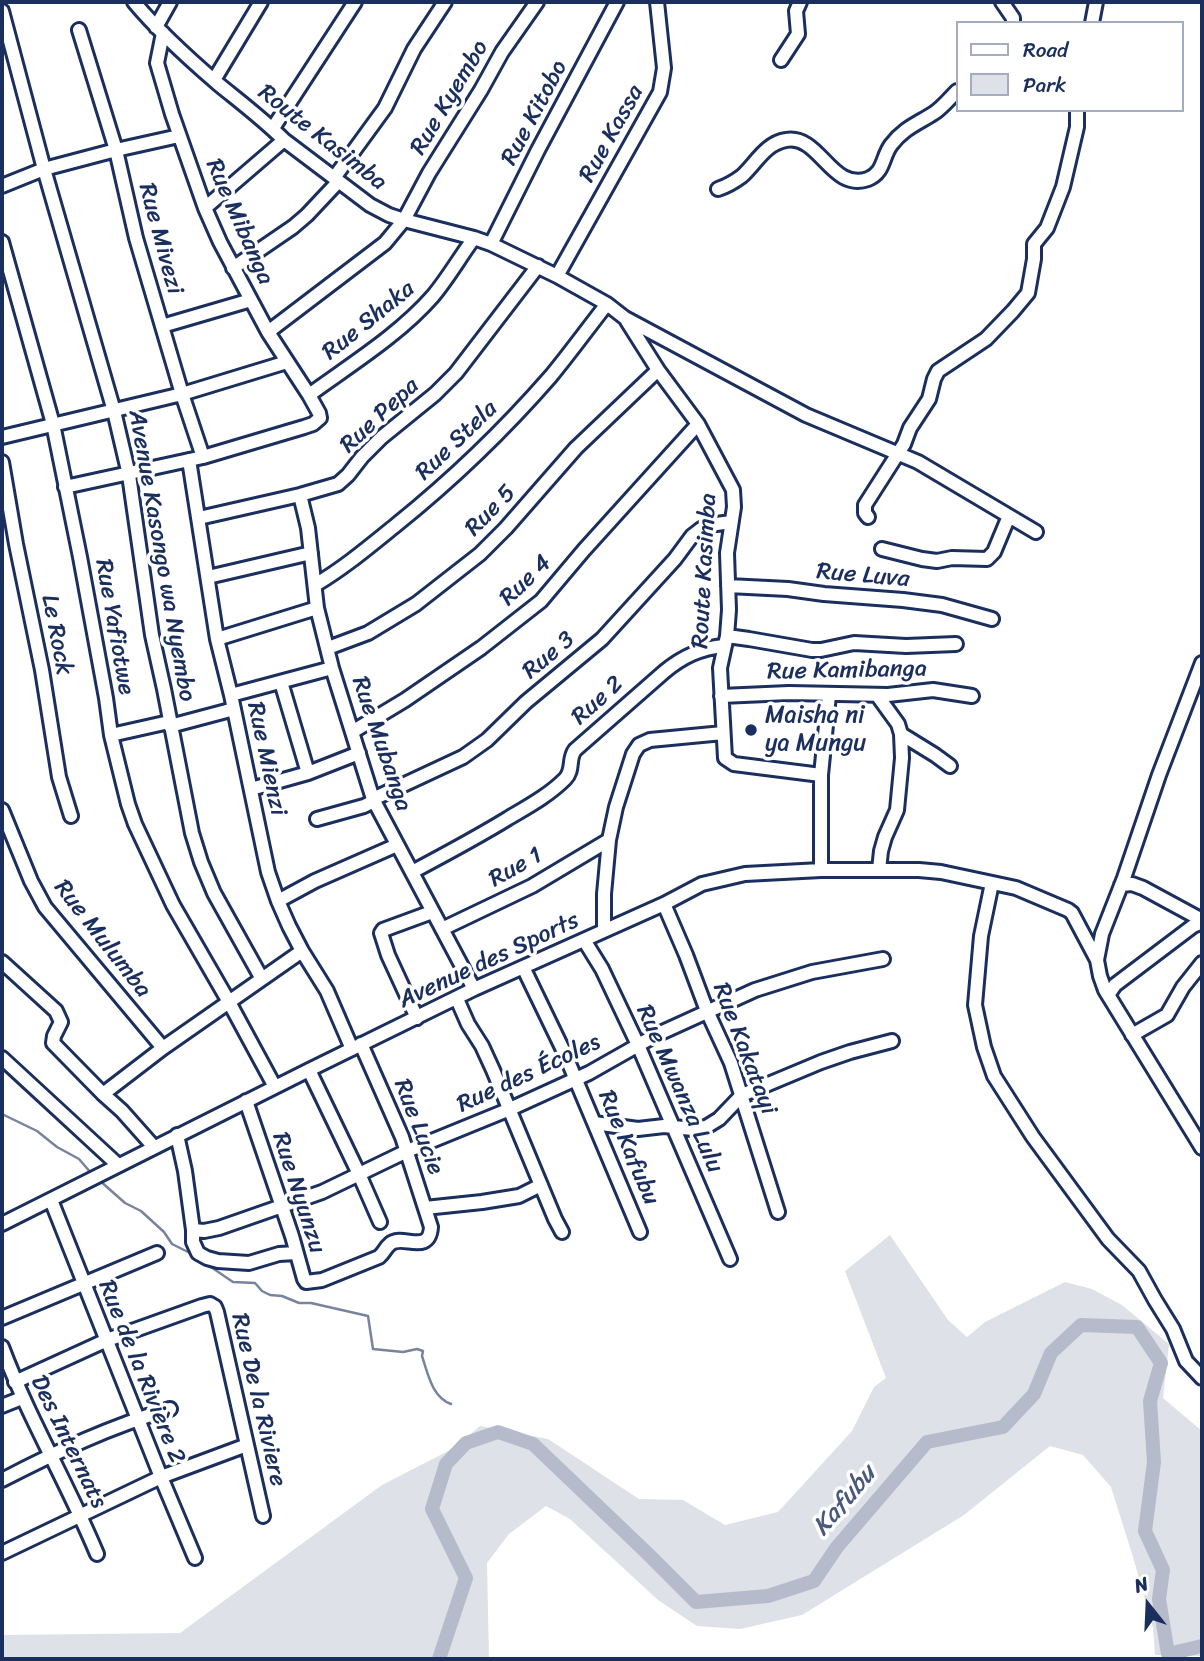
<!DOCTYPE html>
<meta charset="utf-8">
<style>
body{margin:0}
#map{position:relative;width:1204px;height:1661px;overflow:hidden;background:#fff;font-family:Sriracha,sans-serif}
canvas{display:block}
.frame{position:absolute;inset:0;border:4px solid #1b2f5e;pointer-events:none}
.legend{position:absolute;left:956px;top:21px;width:228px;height:91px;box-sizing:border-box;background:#fff;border:2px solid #a4acbf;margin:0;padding:9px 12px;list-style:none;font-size:21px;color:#1b2f5e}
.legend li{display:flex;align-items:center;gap:14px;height:35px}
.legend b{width:35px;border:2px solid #a4acbf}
.north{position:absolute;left:1113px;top:1570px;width:70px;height:70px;-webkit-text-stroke:5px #fff;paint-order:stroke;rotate:342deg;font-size:19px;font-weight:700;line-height:28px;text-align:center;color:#1b2f5e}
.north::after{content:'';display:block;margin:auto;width:24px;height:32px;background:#1b2f5e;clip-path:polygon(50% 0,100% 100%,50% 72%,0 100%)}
</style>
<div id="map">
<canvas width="1204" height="1661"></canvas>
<div class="frame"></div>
<ul class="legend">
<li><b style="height:9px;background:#fff"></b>Road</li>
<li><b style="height:19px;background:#dee1e7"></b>Park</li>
</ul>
<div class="north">N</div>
</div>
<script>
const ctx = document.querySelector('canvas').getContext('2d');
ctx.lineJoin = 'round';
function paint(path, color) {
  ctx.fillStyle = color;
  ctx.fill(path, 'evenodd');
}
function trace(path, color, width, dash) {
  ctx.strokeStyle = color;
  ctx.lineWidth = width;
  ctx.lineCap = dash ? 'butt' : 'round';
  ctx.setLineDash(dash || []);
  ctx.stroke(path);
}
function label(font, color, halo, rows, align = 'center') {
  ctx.font = font + ' Sriracha,sans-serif';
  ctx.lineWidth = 7;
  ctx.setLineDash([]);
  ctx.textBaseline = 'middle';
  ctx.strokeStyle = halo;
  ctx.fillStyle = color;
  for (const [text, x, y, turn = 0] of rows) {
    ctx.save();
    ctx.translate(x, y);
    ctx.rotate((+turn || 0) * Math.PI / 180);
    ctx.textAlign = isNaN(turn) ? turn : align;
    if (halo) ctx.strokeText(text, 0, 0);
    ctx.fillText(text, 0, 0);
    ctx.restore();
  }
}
const green = new Path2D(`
 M890,1235L948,1320L967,1337L985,1322L1065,1282L1092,1289L1122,1305L1169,1344L1163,1398L1202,1431V1656L1155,1655L1153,1628L1133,1557L1111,1487L1083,1455L1050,1446L964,1515L802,1615L740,1629L697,1626L658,1600L570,1519L546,1506L509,1534L487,1563L489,1659H2V1635L180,1633L382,1485L456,1447L480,1426L548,1439L639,1499L683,1500L725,1525L778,1512L852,1431L874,1387L886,1378L845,1271Z`);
const stream = new Path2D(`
 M2,1114L37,1131L57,1147L79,1159L91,1173
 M99,1180L125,1203L141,1211L164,1232L172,1244L194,1255
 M205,1263L233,1282L255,1283L262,1291L270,1295L282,1296L299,1303H311L368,1316L373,1349L403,1352L417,1349L423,1351L422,1356C428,1374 432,1397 451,1404`);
const river = new Path2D(`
 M439,1659L466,1578L432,1509L446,1464L466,1443L498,1432L533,1444L647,1553L696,1602L768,1596L814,1581L837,1547L927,1442L1003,1427L1034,1394L1051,1353L1081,1325L1137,1327L1161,1363L1150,1401L1154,1462L1145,1531L1163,1570L1159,1599L1168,1654L1202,1646`);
const minor = new Path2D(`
 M134,2C158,31 188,58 217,83C239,101 263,119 284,140L370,205L389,215L404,220L474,238L491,244L557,276L607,304L625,318L806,415L918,462L1036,532
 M1002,2L1013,18V23
 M2,11L44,169L114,411L129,475L152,635L164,689L192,833L201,862L214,893L262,979
 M1092,23L1096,2
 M156,27L170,2
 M79,30L116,150L136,238L182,394L203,457
 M781,60L798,34L796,11L800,2
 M214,80L261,2
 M273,128L355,2
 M334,178L385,108L414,49L445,2
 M2,186L44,169L116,150L179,136
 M718,189C727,186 734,182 742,176C756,163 766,143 786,140C820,134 831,192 868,179C884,173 882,157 891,145C904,128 917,124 934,113C942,108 950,98 957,91
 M205,208L284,140
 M2,242L53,424L80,557L106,698L111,735L128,804L135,824L173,905L229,1002L275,1087
 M491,244L538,150L617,2
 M233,268L293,227L307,215L338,182
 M557,276L660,92L664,68L657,2
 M627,321L658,370L698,424L733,490L734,507L727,553L729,610L727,636L720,668L725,758L734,764L821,775
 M162,326L251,300
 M268,332L385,243L404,220L429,173L481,90L502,52L537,2
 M309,395C350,365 399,335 433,296C448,278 460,257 474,238
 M2,437L182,394L287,362
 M189,460L217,639L231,695L268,872L278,901L289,926L302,951L327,991L352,1049
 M2,462L16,544L42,670L59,777L71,816
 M65,487L203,457L304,427L313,424L320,418L319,413L309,395L268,332L220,242L205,208L172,114L157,63L163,33
 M300,495L308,528L317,608L332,668L373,799L474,989
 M868,517L865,513V505L904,444L910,428L929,399L934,379L938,371L986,339L1013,311L1028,293L1034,259V244L1047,228L1063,187L1077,127V110
 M199,518L300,495L338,484L348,475L362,457L382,437L435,394L456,373L538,266
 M882,549L922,559L937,561L952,558L987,559L994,552L1009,516
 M208,577L311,553
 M315,585C344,568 370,546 396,525C452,480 504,430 551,376C570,353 588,328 607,304
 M728,586L788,589L824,594L903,600L942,605L992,619
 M727,636L749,639L812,650H821L854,643L906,646L956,644
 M217,639L317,608
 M328,648L368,633L416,604L480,554L506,528L576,448L658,370
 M281,682L308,773
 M231,695L332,668
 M877,695L898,724L901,734L902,758L897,810L885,837L881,851L879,870
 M721,696L789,693L888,695L933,690L972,696
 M170,726L234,709
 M352,732L405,700L481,648L541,601L584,550L698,424
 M901,734L935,755L950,766
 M111,735L169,722
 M251,789L308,773L359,753
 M2,810L31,881L45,907L163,1048
 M317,819L364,806L370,803L373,799L463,757L487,740L526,702L602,639L675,559L692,536L701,529L709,525L731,522
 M821,870V775L829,695
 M412,872C444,855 476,838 507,819C527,807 548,796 565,779C574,770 568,759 575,750L664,672C682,657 700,648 724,646
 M992,883L981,936L975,1005L984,1047L994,1076L1033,1137L1108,1239L1139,1271L1155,1300L1173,1329L1186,1361L1202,1378
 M1121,885L1132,884L1143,888L1202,920
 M278,901L315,881L397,845
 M664,904L686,955L707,1011L731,1063L778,1212
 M442,929L532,886L609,840
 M604,930V894L609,840L616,807L633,754L639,745L650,740L723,733
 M584,940L602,969L638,1045L730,1259
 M1097,960L1102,934L1124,878L1159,775L1202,663
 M2,962L56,1011L61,1022L54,1036L53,1043L103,1094
 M523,967L565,1054L640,1232
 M1108,995L1115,985L1193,926L1202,922
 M457,999L468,1024L482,1046L493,1070L555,1219L562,1232
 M417,1018L388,955L381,933L383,930L432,912
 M1132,1035L1167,1015L1183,987L1202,963
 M2,1058L118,1165
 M309,1070L359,1174L380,1222
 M246,1101L292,1236L304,1279L306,1282L322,1280L379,1257C384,1253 385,1248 390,1244C402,1233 429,1256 431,1227L402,1137L361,1044
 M594,1123L638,1129L664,1126L693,1129L706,1127L719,1119L742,1095L821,1062L850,1052L892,1041
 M177,1135L185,1171L193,1230V1242L198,1253L207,1258L218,1261L249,1263L279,1254L296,1253
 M154,1147L122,1111L103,1094L163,1048L302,951
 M51,1200L161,1477L195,1558
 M425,1208L482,1202L519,1196L541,1185
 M2,1224L309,1070L474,989L664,904L702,884L745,874L821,870H919L941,872L1016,888L1068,910L1072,913L1097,960L1100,976L1105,990L1202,1148
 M193,1230L204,1231L219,1228L322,1192L407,1151L510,1109L589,1073L656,1035L755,990L812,972L883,959
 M2,1318L157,1253
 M2,1347C29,1419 68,1484 97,1554
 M15,1382L107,1340L202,1306L210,1304L215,1307L217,1312L263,1516
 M2,1406L22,1398
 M2,1480C56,1452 111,1426 170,1409
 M2,1553L161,1477L247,1445`);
const markers = [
 [751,730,7,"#1b2f5e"]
];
const streetNames = [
 ["Rue Kyembo",450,98,-59],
 ["Rue Kitobo",535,113,-62],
 ["Rue Kassa",612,134,-61],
 ["Route Kasimba",322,138,38],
 ["Rue Mibanga",239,222,66],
 ["Rue Mivezi",160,239,75],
 ["Rue Shaka",369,321,-39],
 ["Rue Pepa",380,416,-43],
 ["Rue Stela",457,441,-44],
 ["Rue 5",491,511,-46],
 ["Avenue Kasongo wa Nyembo",161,556,80],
 ["Route Kasimba",705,571,-87],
 ["Rue Luva",863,576,5],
 ["Rue 4",526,581,-44],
 ["Rue Yafiotwe",114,627,80],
 ["Le Rock",56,635,79],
 ["Rue 3",549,656,-40],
 ["Rue Kamibanga",847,671,-1],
 ["Rue 2",598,701,-42],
 ["Rue Mubanga",381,744,71],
 ["Rue Mienzi",266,759,78],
 ["Rue 1",516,868,-29],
 ["Rue Mulumba",102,939,52],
 ["Avenue des Sports",489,961,-25],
 ["Rue Kakatayi",744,1049,69],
 ["Rue des Écoles",529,1074,-25],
 ["Rue Mwanza Lulu",679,1089,66],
 ["Rue Lucie",418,1127,69],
 ["Rue Kafubu",628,1148,67],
 ["Rue Nyunzu",298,1193,72],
 ["Rue de la Rivière 2",141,1372,68],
 ["Rue De la Riviere",258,1400,77],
 ["Des Internats",68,1442,64]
];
const poiNames = [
 ["Maisha ni",765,716],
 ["ya Mungu",765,744]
];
const waterNames = [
 ["Kafubu",845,1501,-50]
];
paint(green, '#dee1e7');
trace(stream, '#77839f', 2.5);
trace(river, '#b5bbca', 14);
trace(minor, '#1b2f5e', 18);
trace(minor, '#fff', 12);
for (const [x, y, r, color] of markers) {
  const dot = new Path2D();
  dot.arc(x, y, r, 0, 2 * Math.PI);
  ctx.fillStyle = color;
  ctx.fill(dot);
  trace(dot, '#fff', 2.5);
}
label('24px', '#1b2f5e', '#fff', streetNames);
label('24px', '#1b2f5e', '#fff', poiNames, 'left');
label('italic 26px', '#49597e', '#fff', waterNames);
</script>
